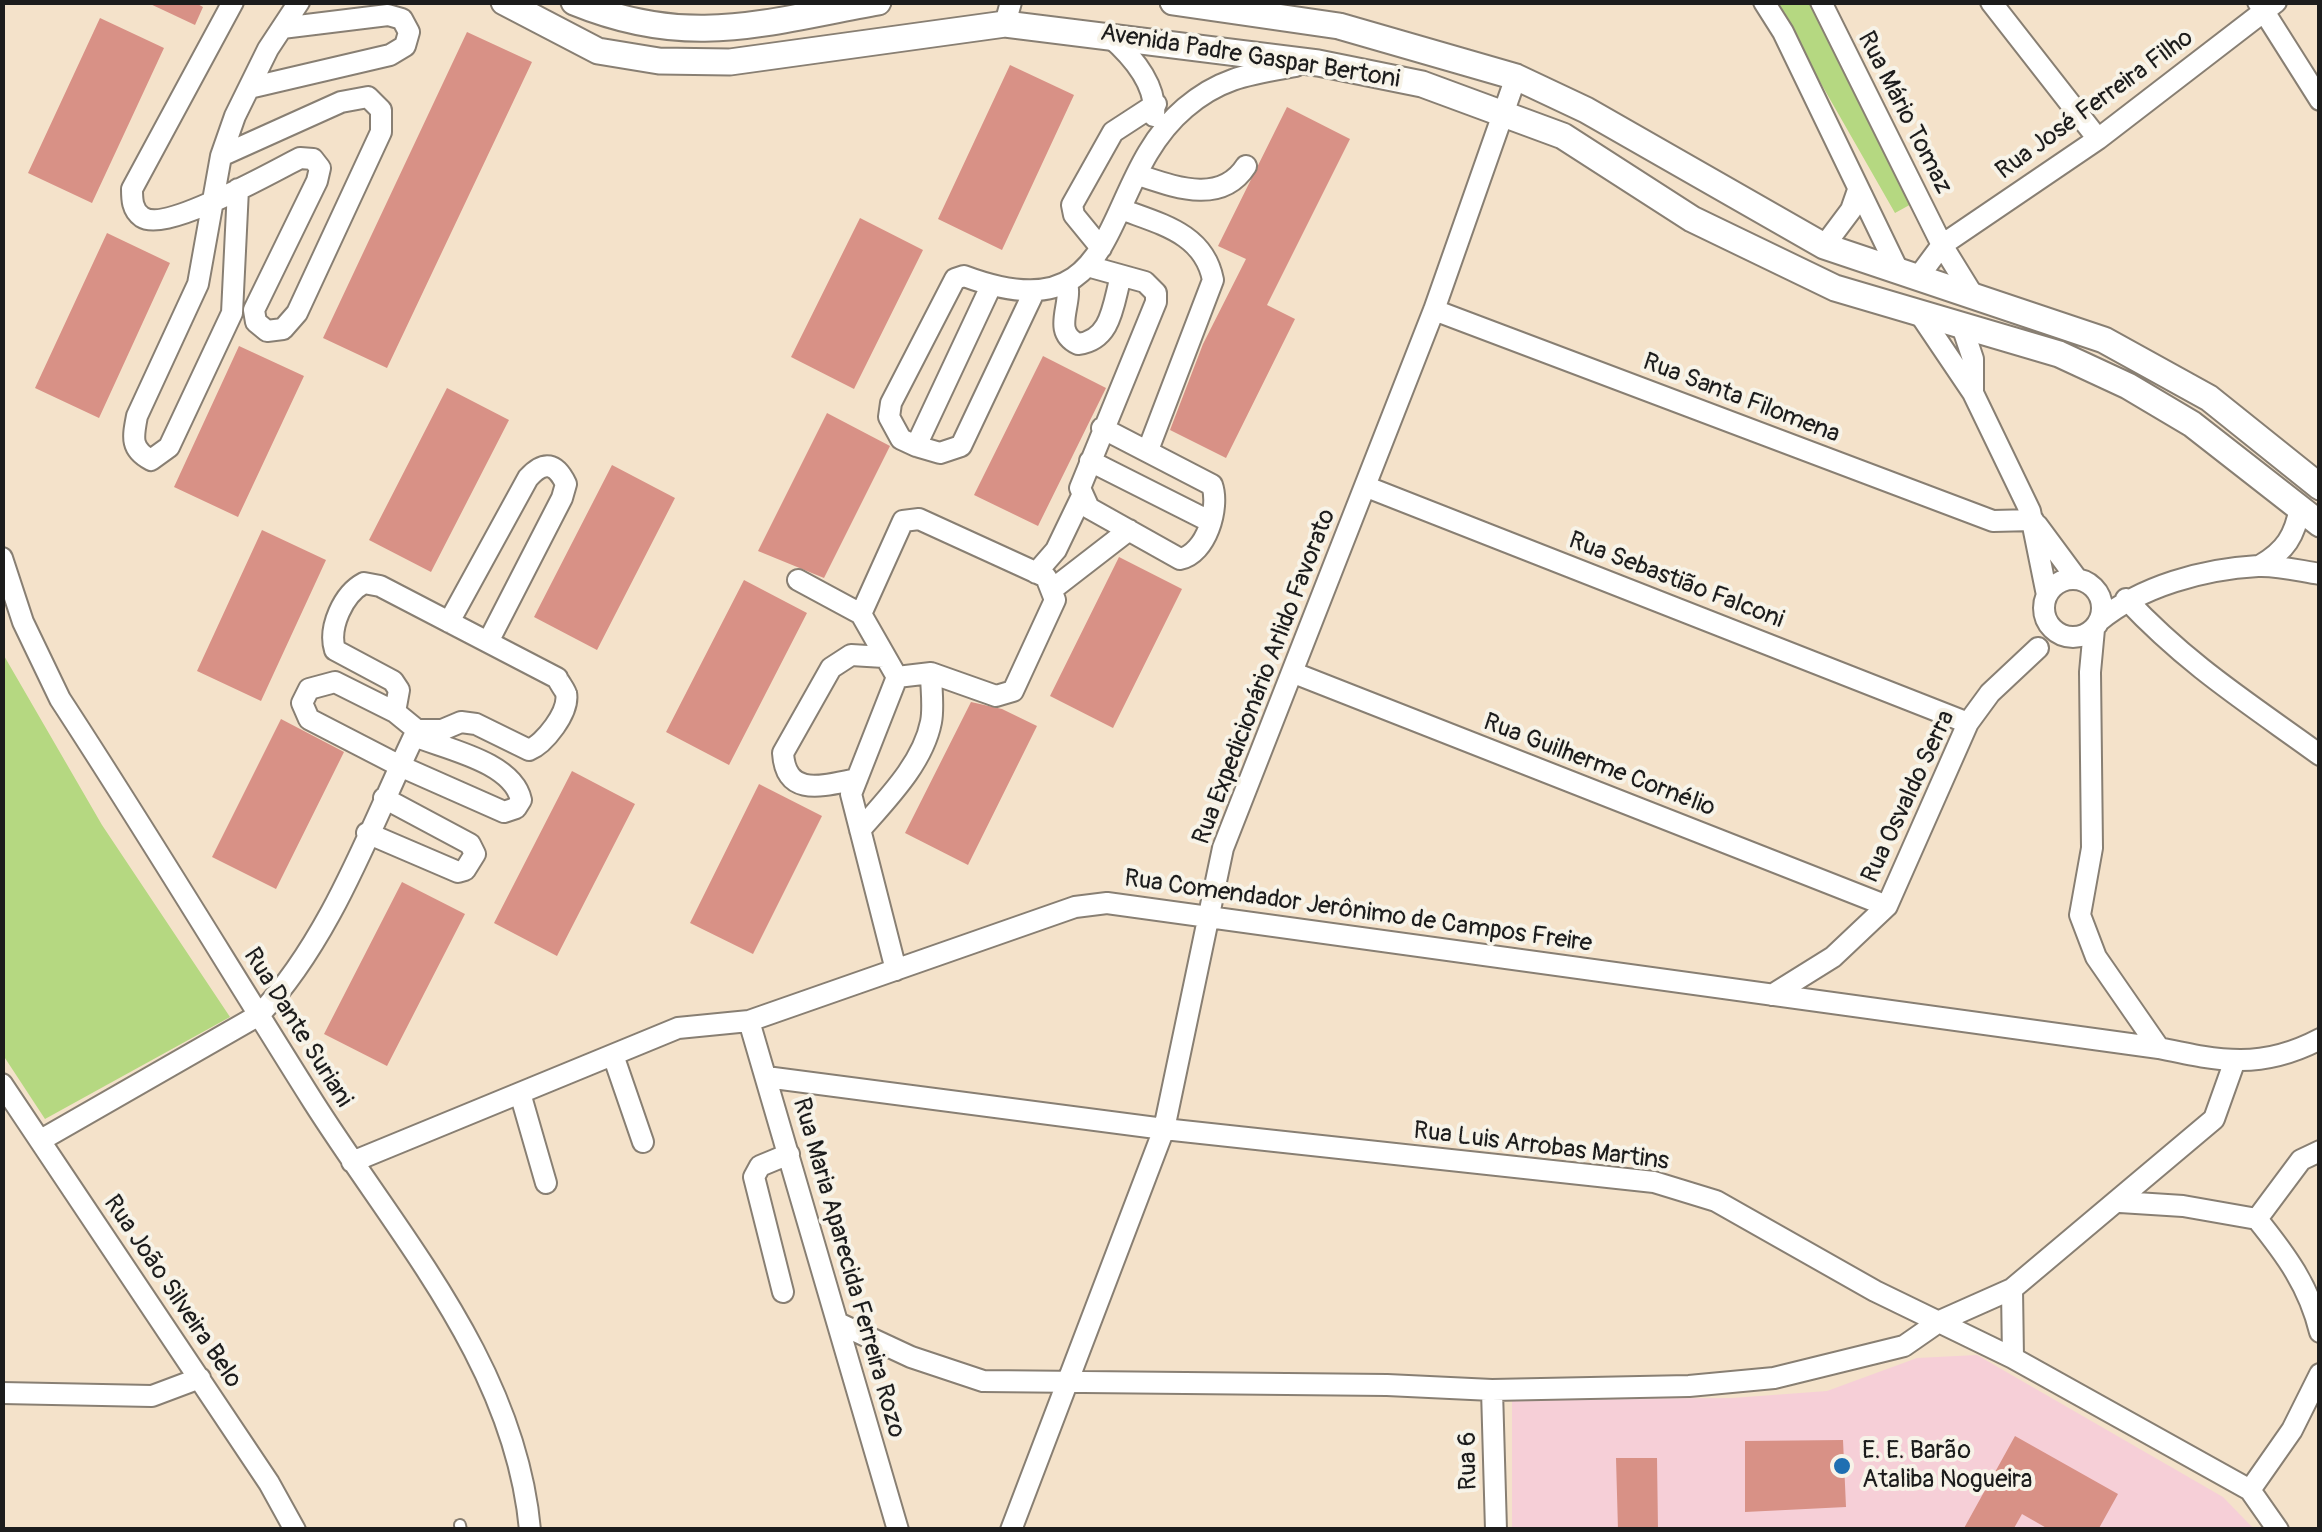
<!DOCTYPE html>
<meta charset="utf-8">
<style>
body{margin:0}
#map{position:relative;width:2322px;height:1532px;overflow:hidden;background:#f4e2ca;font-family:Pangolin,sans-serif}
canvas{display:block}
.frame{position:absolute;inset:0;border:5px solid #1c1c1c;pointer-events:none}
</style>
<div id="map">
<canvas width="2322" height="1532"></canvas>
<div class="frame"></div>
</div>
<script>
const ctx = document.querySelector('canvas').getContext('2d');
ctx.lineJoin = 'round';
function paint(path, color) {
  ctx.fillStyle = color;
  ctx.fill(path, 'evenodd');
}
function trace(path, color, width, dash) {
  ctx.strokeStyle = color;
  ctx.lineWidth = width;
  ctx.lineCap = dash ? 'butt' : 'round';
  ctx.setLineDash(dash || []);
  ctx.stroke(path);
}
function label(font, color, halo, rows, align = 'center') {
  ctx.font = font + ' Pangolin,sans-serif';
  ctx.lineWidth = 8;
  ctx.setLineDash([]);
  ctx.textBaseline = 'middle';
  ctx.strokeStyle = halo;
  ctx.fillStyle = color;
  for (const [text, x, y, turn = 0] of rows) {
    ctx.save();
    ctx.translate(x, y);
    ctx.rotate((+turn || 0) * Math.PI / 180);
    ctx.textAlign = isNaN(turn) ? turn : align;
    if (halo) ctx.strokeText(text, 0, 0);
    ctx.fillText(text, 0, 0);
    ctx.restore();
  }
}
const built = new Path2D(`
 M1977,1355L2223,1497L2254,1529L1512,1530V1399L1732,1398L1827,1391L1917,1358Z`);
const green = new Path2D(`
 M1775,3H1812L1915,202L1895,213Z
 M3,654L102,825L230,1017L45,1119L3,1055Z`);
const building = new Path2D(`
 M146,2H194L203,7L195,25Z
 M100,18L164,48L92,203L28,173Z
 M467,32L532,62L387,368L323,338Z
 M1010,65L1074,95L1002,250L938,219Z
 M1287,107L1350,139L1267,305L1295,319L1226,458L1170,430L1203,344L1246,259L1218,246Z
 M860,218L923,250L854,389L791,357Z
 M107,233L170,263L99,418L35,388Z
 M239,346L304,376L238,517L174,487Z
 M1043,356L1106,388L1038,526L974,495Z
 M447,388L509,420L431,572L369,540Z
 M827,413L890,446L824,578L758,551Z
 M612,465L675,498L597,650L534,617Z
 M262,530L326,560L261,701L197,671Z
 M1119,557L1182,589L1113,728L1050,696Z
 M744,580L807,613L729,765L666,732Z
 M971,702L1002,709L1037,726L968,865L905,833Z
 M281,719L344,752L276,889L212,857Z
 M572,771L635,804L557,956L494,923Z
 M759,784L822,816L753,954L690,923Z
 M402,882L465,914L387,1066L324,1034Z
 M2015,1436L2118,1494L2098,1530H2050L2022,1514L2013,1530H1963Z
 M1843,1440L1846,1507L1745,1512V1441Z
 M1616,1458H1657L1658,1530H1618Z`);
const service = new Path2D(`
 M460,1525L461,1530`);
const minor = new Path2D(`
 M1764,2L1783,32L1897,268
 M1821,2L1942,245L1971,292
 M1991,2L2098,139
 M2258,2L2320,100
 M1005,24L1011,2
 M1109,36C1132,56 1157,84 1154,116
 M249,88L390,55L405,46L409,32L402,19L388,15L282,28
 M221,156L341,102L368,97L381,110V132L297,313L283,329L267,331L256,322L254,310L317,181L320,168L313,159L300,158C274,171 166,233 142,217C132,210 132,199 132,189L233,2
 M1138,175C1175,187 1221,205 1246,166
 M238,189L232,313L169,447L151,460C130,449 133,437 137,416L198,284L221,156L235,116L268,49L299,2
 M1121,209C1160,224 1204,233 1213,280L1148,450
 M1824,246L1851,210L1858,190
 M1101,248L1074,215L1072,205L1113,132L1156,104
 M1091,267L1145,282L1156,293V302L1080,488L1089,508L1180,559C1206,554 1220,508 1212,485L1102,428
 M1919,276L1942,245L2098,139L2276,2
 M1067,282C1073,305 1051,331 1078,344C1112,340 1113,304 1121,276
 M1033,294L961,446L940,453L916,446L901,439L889,417L891,403L955,279L964,276C1130,338 1096,183 1185,108C1221,77 1251,74 1296,66
 M1434,310L1993,521L2033,520
 M1919,313L1973,393L2030,511L2047,595
 M1963,329L1973,359V393
 M916,446L991,286
 M1090,461L1209,521
 M1367,487L1968,723
 M919,519L1046,577L1055,600L1013,691L996,696L931,673L897,677L861,614L903,521Z
 M2037,525L2077,579
 M2,558L23,622L60,699C147,832 229,968 314,1103C400,1238 515,1365 530,1530
 M2261,565C2285,551 2295,536 2300,507
 M1036,573L1056,550L1081,498
 M2044 608a29 29 0 1 1 58 0a29 29 0 1 1-58 0Z
 M798,580L861,614
 M1054,588L1129,530
 M2126,599C2189,666 2247,702 2320,755
 M2099,621C2141,586 2204,569 2258,566C2278,565 2300,571 2320,574
 M449,622L528,478C544,460 556,463 566,484L562,498L488,642
 M2094,629L2090,672L2092,848L2080,915L2096,957L2159,1048C2220,1061 2261,1070 2320,1039
 M1294,673L1887,906
 M395,712L399,690L393,681L335,650C328,628 343,594 364,583L380,586L557,678C557,679 566,692 566,693C570,712 544,744 529,750L476,724L461,722L442,730H417L395,712L335,682L309,689L302,703L309,719L400,766L504,812L516,808L521,800C513,762 446,749 414,736
 M857,779C825,785 786,799 783,753L831,668L851,655L884,657
 M860,830C887,799 923,763 931,722C934,707 931,688 931,673
 M367,833L458,872L465,870L475,854L470,844L384,798
 M896,970L851,794L897,677
 M1772,995L1833,957L1887,906L1968,723L1990,693L2038,648
 M749,1021L898,1530
 M613,1055L643,1142
 M766,1077L1164,1129L1654,1182L1716,1201L1875,1291L2013,1358L2250,1490L2278,1530
 M2,1084L269,1483L295,1530
 M520,1093L546,1183
 M41,1140L259,1015C332,938 371,825 417,730
 M352,1162L678,1028L749,1021L1075,907L1107,903L2159,1048
 M2120,1202L2183,1206L2257,1219C2286,1255 2309,1286 2320,1332
 M2257,1219L2301,1160L2320,1151
 M2012,1289L2013,1358
 M783,1292L754,1177L760,1166L789,1154
 M838,1323L911,1357L983,1381L1387,1385L1492,1390L1689,1386L1774,1378L1904,1346L1940,1321L2012,1289L2214,1119L2234,1063
 M1492,1390L1496,1530
 M2,1393L152,1396L200,1378
 M2250,1490L2292,1430L2320,1374
 M1011,1530L1164,1129L1223,848L1434,310L1516,77`);
const tertiary = new Path2D(`
 M504,2L598,51L659,61L730,62L1005,24L1318,63L1422,84L1563,136L1692,219L1835,288L2059,354L2128,386L2192,424L2320,524
 M574,2C689,49 761,23 878,2
 M1173,2L1339,26L1516,77L1586,110L1824,246L2104,340L2209,398L2320,487`);
const markers = [
 [1842,1466,10,"#1f6fb2"]
];
const streetNames = [
 ["Avenida Padre Gaspar Bertoni",1250,57,9],
 ["Rua José Ferreira Filho",2095,105,-36],
 ["Rua Mário Tomaz",1904,113,63],
 ["Rua Santa Filomena",1741,399,21],
 ["Rua Sebastião Falconi",1676,581,21],
 ["Rua Expedicionário Arlido Favorato",1265,677,-69],
 ["Rua Guilherme Cornélio",1599,766,21],
 ["Rua Osvaldo Serra",1909,797,-65],
 ["Rua Comendador Jerônimo de Campos Freire",1358,912,8],
 ["Rua Dante Suriani",297,1028,58],
 ["Rua Luis Arrobas Martins",1541,1147,7],
 ["Rua Maria Aparecida Ferreira Rozo",848,1268,74],
 ["Rua João Silveira Belo",172,1292,56],
 ["Rua 6",1469,1461,-91]
];
const poiNames = [
 ["E. E. Barão",1862,1452],
 ["Ataliba Nogueira",1862,1481]
];
paint(built, '#f6cfd7');
paint(green, '#b5d881');
paint(building, '#d89186');
trace(service, '#887f73', 14);
trace(minor, '#887f73', 24);
trace(tertiary, '#887f73', 29);
trace(service, '#fff', 10);
trace(minor, '#fff', 20);
trace(tertiary, '#fff', 25);
for (const [x, y, r, color] of markers) {
  const dot = new Path2D();
  dot.arc(x, y, r, 0, 2 * Math.PI);
  ctx.fillStyle = color;
  ctx.fill(dot);
  trace(dot, '#f7f3e8', 4);
}
label('25px', '#1c1c1c', '#f7f3e8', streetNames);
label('25px', '#1c1c1c', '#f7f3e8', poiNames, 'left');
</script>
